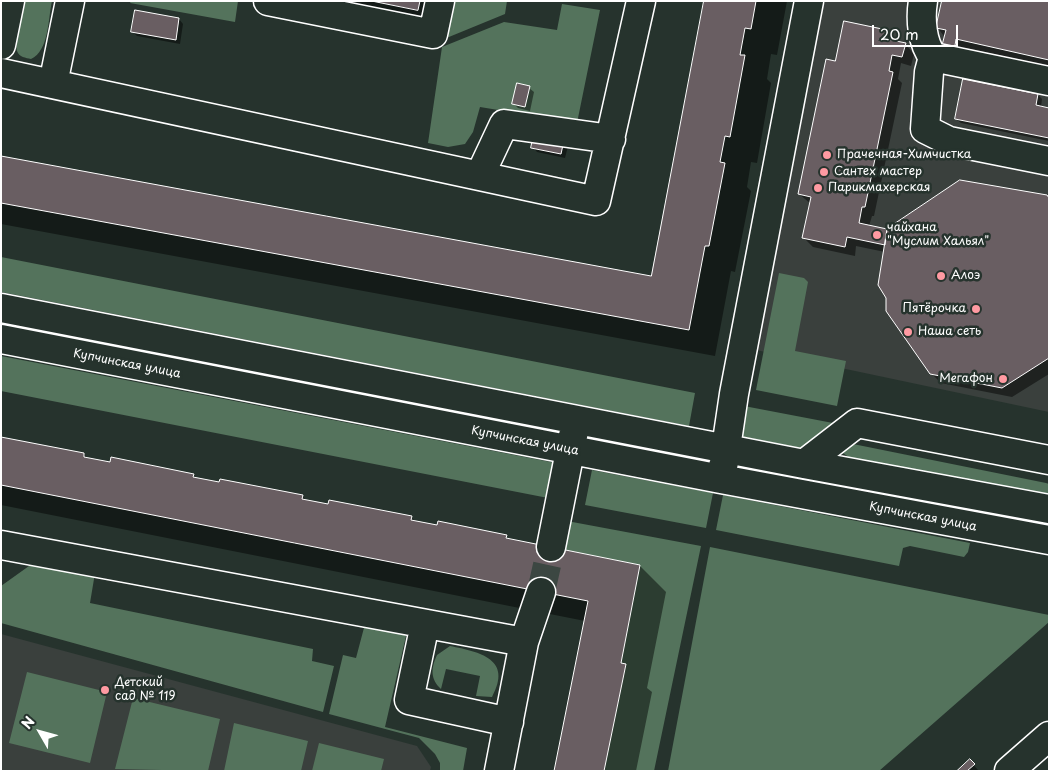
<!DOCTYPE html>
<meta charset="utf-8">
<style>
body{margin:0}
#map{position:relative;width:1050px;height:772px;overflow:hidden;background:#26332d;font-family:"Playpen Sans",sans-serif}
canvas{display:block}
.frame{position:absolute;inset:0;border:2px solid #fff;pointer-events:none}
.north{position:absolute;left:15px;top:707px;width:50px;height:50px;-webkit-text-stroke:4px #26332d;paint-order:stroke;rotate:308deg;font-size:14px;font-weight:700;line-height:20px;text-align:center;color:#fff}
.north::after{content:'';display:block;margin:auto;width:18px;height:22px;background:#fff;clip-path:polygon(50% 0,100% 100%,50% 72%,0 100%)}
.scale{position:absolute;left:872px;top:25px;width:86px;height:22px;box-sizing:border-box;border:2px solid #fff;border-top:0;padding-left:6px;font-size:15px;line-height:18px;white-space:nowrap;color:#fff;-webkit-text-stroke:4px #26332d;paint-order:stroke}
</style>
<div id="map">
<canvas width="1050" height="772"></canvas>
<div class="frame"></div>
<div class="north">N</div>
<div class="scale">20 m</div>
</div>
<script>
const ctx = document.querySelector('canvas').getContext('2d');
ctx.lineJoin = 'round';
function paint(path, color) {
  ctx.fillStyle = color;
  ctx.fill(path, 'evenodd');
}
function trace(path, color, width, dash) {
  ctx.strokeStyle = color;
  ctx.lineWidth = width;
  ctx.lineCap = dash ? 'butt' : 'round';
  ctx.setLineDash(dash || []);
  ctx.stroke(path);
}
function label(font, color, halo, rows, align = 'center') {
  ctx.font = font + ' "Playpen Sans",sans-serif';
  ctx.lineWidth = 5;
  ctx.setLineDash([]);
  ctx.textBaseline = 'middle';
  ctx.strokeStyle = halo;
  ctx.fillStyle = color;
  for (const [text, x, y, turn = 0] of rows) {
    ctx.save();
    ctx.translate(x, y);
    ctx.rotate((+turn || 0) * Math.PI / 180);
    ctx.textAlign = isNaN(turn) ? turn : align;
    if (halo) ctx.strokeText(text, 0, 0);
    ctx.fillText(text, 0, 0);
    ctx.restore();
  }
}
const built = new Path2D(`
 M822,1H1049V412L756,350Z
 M1,634L417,746L431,767L430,771H1Z`);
const green = new Path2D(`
 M25,1H52C48,19 49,51 31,59C26,58 19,57 17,51C14,41 23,12 25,1Z
 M131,1H238L235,22L130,3Z
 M450,1H507L505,14L444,39Z
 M562,4L600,10L577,123L480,107L473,132L465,144L448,147L428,143L442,47L504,22L557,30Z
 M1,257L695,393L689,426L1,292Z
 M779,273L804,278L808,282L795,351L846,361L837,406L756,390Z
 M1,356L556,463L548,498L1,391Z
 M744,406L833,423L801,448L739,436Z
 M853,444L1046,483L1049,484V494L1043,495L851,459L843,453L844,446Z
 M592,470L713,493L706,528L585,505Z
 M723,495L970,543L968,552L964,557L910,546L903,548L899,566L716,530Z
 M567,521L701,546L654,771H604L626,665L621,663L640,565L561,549Z
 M710,547L1049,615V622L879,771H668Z
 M36,561L95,573L90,603L313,649L312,661L334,666L323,712L1,623V586Z
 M365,624L402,632L406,636L385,727L467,748L463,771H440V763L435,754L419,738L329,714L343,655L356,658Z
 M450,646C480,652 513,659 492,697L476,696L480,676L446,669L441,689C430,679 431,668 437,655Z
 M27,672L107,692L90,763L9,743Z
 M133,698L220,719L208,771L115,769Z
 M234,723L308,741L301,771H224Z
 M319,743L384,759L381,771H312Z`);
const shadow = new Path2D(`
 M335,1H431L428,19Z
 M705,1H787L777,55L771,54L767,79L771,83L757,163L751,162L747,187L751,191L735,272L731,271L715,356L1,224V157L652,278Z
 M1049,1V66L966,48L963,61L937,27Z
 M179,19L183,24L180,44L137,36L132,31Z
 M887,32L896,42L905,44L914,54L911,66L901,63L898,79L902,83L874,216H872L869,226L888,230L1049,199V374L1012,397L941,383L931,373L885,252L856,246L855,256L813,247L803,237L811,204L799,194L836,62Z
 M529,88L534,92L530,111L518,108L514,104Z
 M1038,95L1042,99L1041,107L1049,109V141L961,123L956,119Z
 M568,146L565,158L537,152L533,147Z
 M1,442L84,454L88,459L193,475L198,479L302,496L307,501L411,517L417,523L506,536L510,540L640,566L666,592L647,688L652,692L636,771H556L585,621L1,505Z
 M970,761L978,770L959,771Z`);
const building = new Path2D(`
 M372,1H420L418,10Z
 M704,1H756L751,29L745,28L740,55H745L730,137L725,136L720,162L725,163L709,246H705L689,330L1,203V156L651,276Z
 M942,1H1049V60L956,39L954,52L941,49L946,30L936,28Z
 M135,10L179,18L176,40L131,32Z
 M844,21L887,30L886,39L906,43L902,57L892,55L889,71L893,72L865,207H862L859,223L887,229L885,245L847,237L845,247L802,238L811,197L798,194L826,59L835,61Z
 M963,79L1038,94L1036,105L1049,108V138L955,119Z
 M517,83L530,86L525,107L512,104Z
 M534,134L564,140L561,154L531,148Z
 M960,180L1047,195L1049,198V358L1002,388L930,374L886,311V298L878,285L887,229Z
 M1,437L84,453V457L110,462L111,457L194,474L193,477L219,482L220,479L303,495L302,499L328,504L329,500L412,516L411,520L437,525L438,521L507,535L506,538L640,565L621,663L626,664L604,771H554L588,601L1,485Z
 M970,759L975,764L967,771H957Z`);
const minorTunnel = new Path2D(`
 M541,592L551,547`);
const minor = new Path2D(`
 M268,1L433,34L440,1
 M923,1C920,19 922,43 933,57L1049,81
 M1,45L10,1
 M933,57L929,72L925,129L949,141L1049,161
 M1,73L596,201L641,1
 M53,84L70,1
 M480,175L504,124L611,139
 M1,308L804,464L1049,509
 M1,339L721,479L1049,540
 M804,464L857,423L1049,460
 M723,468L734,394L809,1
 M1,545L524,642
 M551,547L574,431
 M425,624L409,700L509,722
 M499,771L524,642L541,592
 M1009,771L1049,736`);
const markers = [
 [827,155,5,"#ff9aa2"],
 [824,172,5,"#ff9aa2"],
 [818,188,5,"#ff9aa2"],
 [877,235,5,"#ff9aa2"],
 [941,276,5,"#ff9aa2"],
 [976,309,5,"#ff9aa2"],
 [908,332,5,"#ff9aa2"],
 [1003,379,5,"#ff9aa2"],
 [105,690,5,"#ff9aa2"]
];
const poiNames = [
 ["Прачечная-Химчистка",837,155],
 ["Сантех мастер",834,172],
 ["Парикмахерская",828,188],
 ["чайхана",887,228],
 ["\"Муслим Хальял\"",887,242],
 ["Алоэ",951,276],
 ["Пятёрочка",966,309,"right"],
 ["Наша сеть",918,332],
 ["Мегафон",993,379,"right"],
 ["Детский",115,683],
 ["сад № 119",115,697]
];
const streetNames = [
 ["Купчинская улица",127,364,11],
 ["Купчинская улица",525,441,11],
 ["Купчинская улица",923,517,11]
];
paint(built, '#3a403d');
paint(green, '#54735c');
paint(shadow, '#0007');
paint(building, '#695e62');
trace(building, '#fff', 1);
trace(minorTunnel, '#3c4742', 28, [28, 14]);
trace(minor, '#fff', 31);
trace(minor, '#26332d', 28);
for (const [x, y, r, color] of markers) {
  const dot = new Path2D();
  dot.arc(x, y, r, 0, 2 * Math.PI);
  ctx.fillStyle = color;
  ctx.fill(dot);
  trace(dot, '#26332d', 2);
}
label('12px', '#fff', '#26332d', poiNames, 'left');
label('12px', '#fff', '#26332d', streetNames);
</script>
